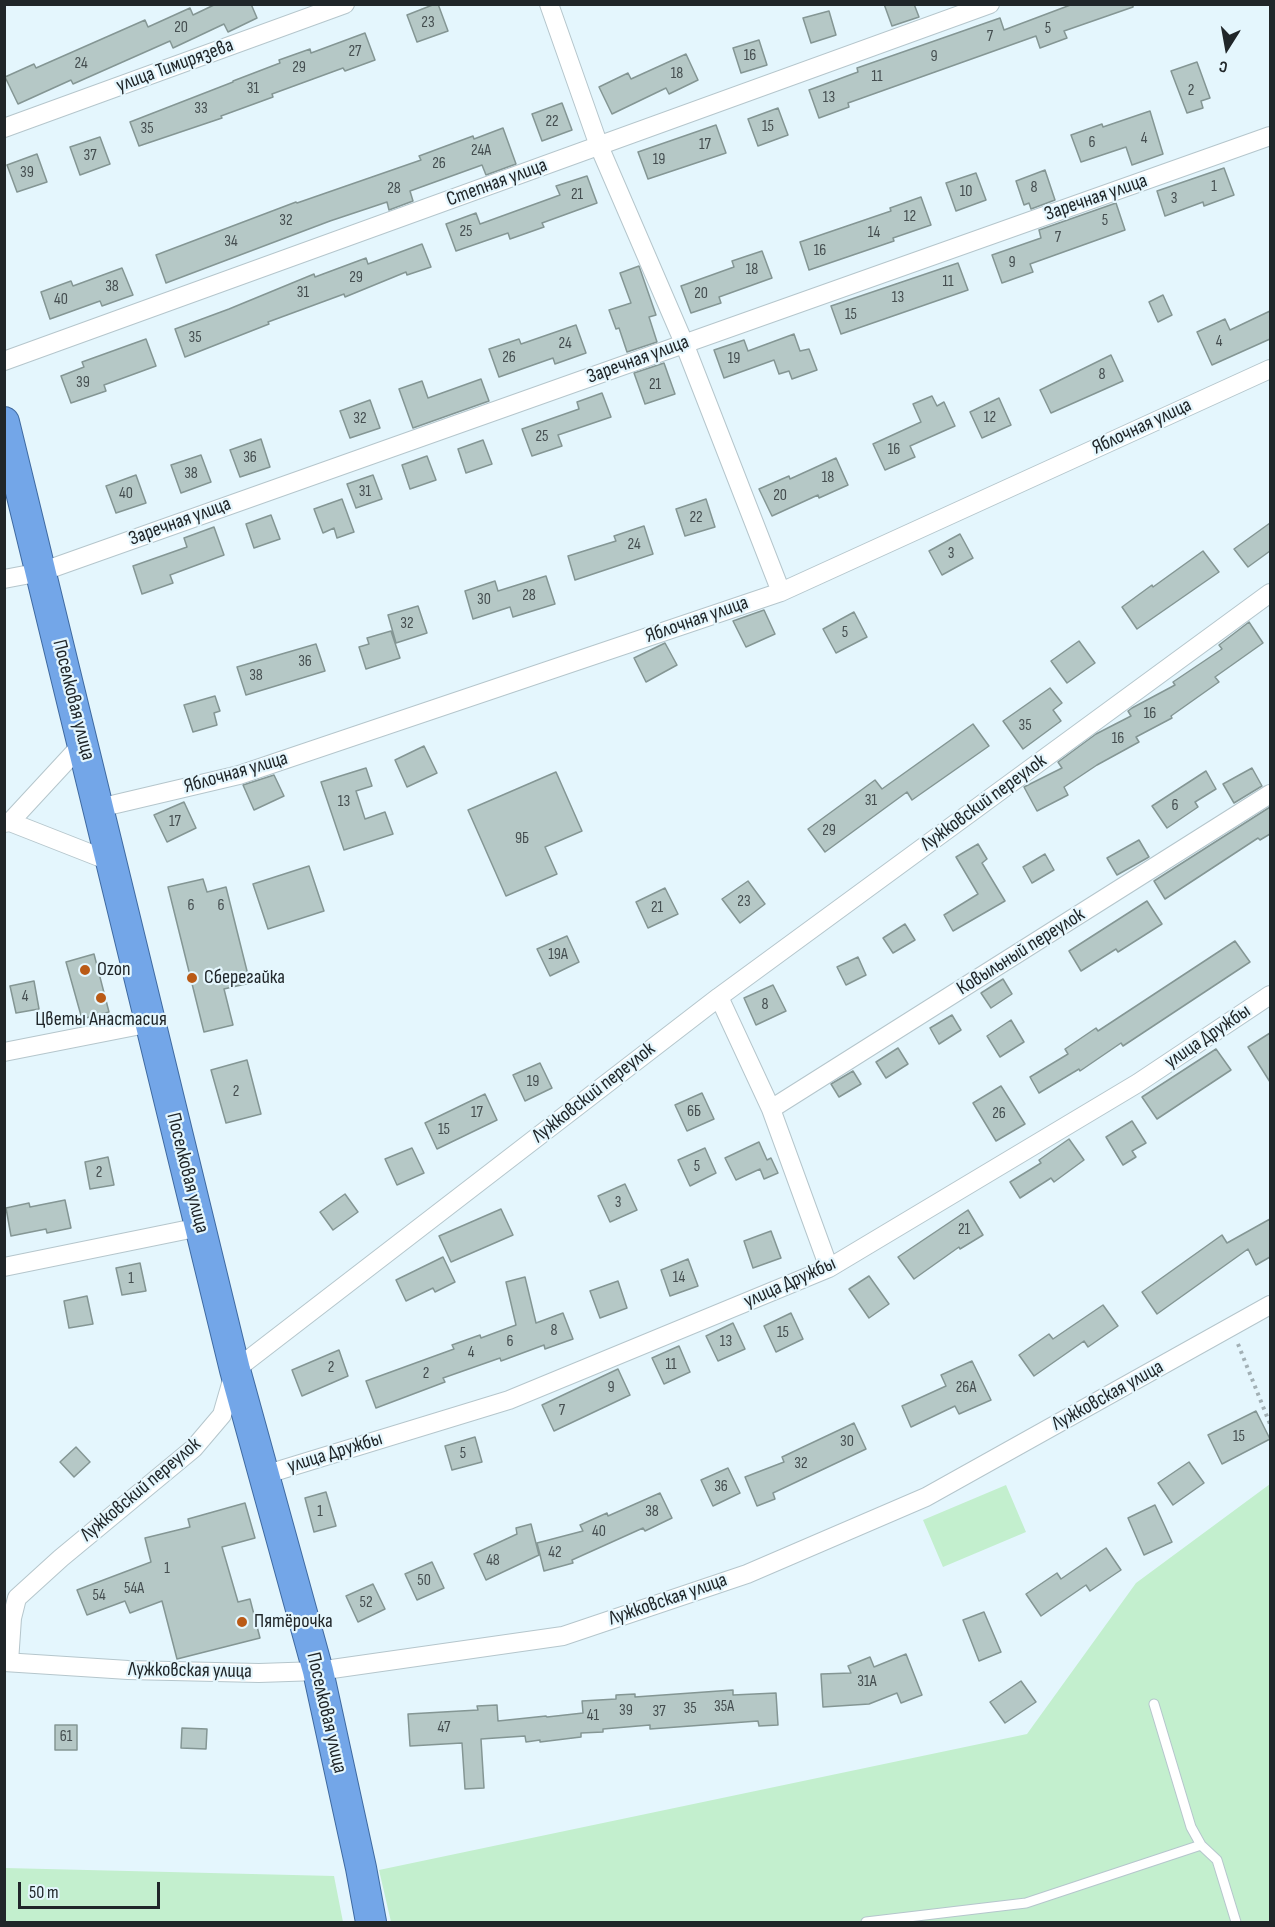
<!DOCTYPE html>
<meta charset="utf-8">
<style>
body{margin:0}
#map{position:relative;width:1275px;height:1927px;overflow:hidden;background:#e4f6fd;font-family:"Sofia Sans Condensed",sans-serif}
canvas{display:block}
.frame{position:absolute;inset:0;border:6px solid #202629;pointer-events:none}
.north{position:absolute;left:1197px;top:18px;width:60px;height:60px;-webkit-text-stroke:4px #e4f6fd;paint-order:stroke;rotate:191deg;font-size:16px;font-weight:700;line-height:24px;text-align:center;color:#202629}
.north::after{content:'';display:block;margin:auto;width:21px;height:27px;background:#202629;clip-path:polygon(50% 0,100% 100%,50% 72%,0 100%)}
.scale{position:absolute;left:18px;top:1882px;width:142px;height:27px;box-sizing:border-box;border:3px solid #202629;border-top:0;padding-left:8px;font-size:18px;line-height:21px;white-space:nowrap;color:#202629;-webkit-text-stroke:4px #e4f6fd;paint-order:stroke}
</style>
<div id="map">
<canvas width="1275" height="1927"></canvas>
<div class="frame"></div>
<div class="north">С</div>
<div class="scale">50 m</div>
</div>
<script>
const ctx = document.querySelector('canvas').getContext('2d');
ctx.lineJoin = 'round';
function paint(path, color) {
  ctx.fillStyle = color;
  ctx.fill(path, 'evenodd');
}
function trace(path, color, width, dash) {
  ctx.strokeStyle = color;
  ctx.lineWidth = width;
  ctx.lineCap = dash ? 'butt' : 'round';
  ctx.setLineDash(dash || []);
  ctx.stroke(path);
}
function label(font, color, halo, rows, align = 'center') {
  ctx.font = font + ' "Sofia Sans Condensed",sans-serif';
  ctx.lineWidth = 4.5;
  ctx.setLineDash([]);
  ctx.textBaseline = 'middle';
  ctx.strokeStyle = halo;
  ctx.fillStyle = color;
  for (const [text, x, y, turn = 0] of rows) {
    ctx.save();
    ctx.translate(x, y);
    ctx.rotate((+turn || 0) * Math.PI / 180);
    ctx.textAlign = isNaN(turn) ? turn : align;
    if (halo) ctx.strokeText(text, 0, 0);
    ctx.fillText(text, 0, 0);
    ctx.restore();
  }
}
const green = new Path2D(`
 M1270,1484V1922H391L379,1870L1027,1734L1136,1583Z
 M1006,1485L1026,1532L943,1567L923,1520Z
 M5,1868L334,1876L343,1922H5Z`);
const building = new Path2D(`
 M216,4H251L257,18L228,32L224,24L173,48L170,41L73,84L71,80L18,104L5,77L34,64L36,68L145,20L148,27L190,8L193,15Z
 M435,4H438L448,31L417,42L407,15Z
 M884,4H914L919,17L892,26Z
 M1073,4H1133V7L1064,31L1067,38L1040,48L1036,36L848,103L849,107L819,118L809,90L858,72L857,68L1000,18L1004,30Z
 M829,11L836,35L811,43L803,18Z
 M365,33L375,60L345,71L343,68L272,94L273,97L221,116L222,118L139,146L130,122L233,82V81L280,63L279,60L310,49L311,53Z
 M759,40L767,65L741,73L733,48Z
 M686,54L698,80L669,94L666,88L612,114L599,87L628,73L631,79Z
 M1197,62L1210,98L1201,101L1203,108L1187,113L1171,71Z
 M562,103L572,130L542,141L532,114Z
 M778,108L788,135L758,146L748,119Z
 M1150,111L1163,154L1132,165L1126,147L1081,162L1071,135L1102,124L1103,127Z
 M716,125L726,153L648,179L638,152Z
 M503,128L516,164L486,175L482,165L410,191L413,201L389,210L387,202L330,221L166,283L156,255L296,202L297,203L421,160L419,156L473,136L474,139Z
 M100,137L110,164L80,175L70,147Z
 M37,154L47,182L17,192L7,165Z
 M1224,168L1234,195L1204,206L1203,202L1165,216L1157,191Z
 M1045,170L1055,200L1031,209L1029,203L1024,205L1016,181Z
 M976,173L986,200L956,211L946,183Z
 M587,176L597,203L542,223L544,227L510,239L508,233L456,251L446,224L476,213L480,224L560,195L556,186Z
 M921,197L931,225L893,238L894,241L809,270L800,242L891,211L890,208Z
 M1116,203L1125,230L1030,264L1033,272L1002,283L992,255L1041,238L1039,230Z
 M422,244L431,267L407,275L406,272L345,297L344,294L268,322L269,324L185,357L175,329L229,309L314,274L315,277L366,258L368,264Z
 M762,251L772,278L719,297L721,303L691,313L681,286L734,267L732,261Z
 M958,263L968,290L841,334L831,306Z
 M639,266L656,315L649,317L657,342L627,352L619,328L616,329L609,310L631,303L620,273Z
 M122,268L133,295L102,306L100,301L50,319L41,292L71,281L73,286Z
 M1163,295L1172,315L1158,322L1149,302Z
 M1270,311V339L1212,365L1197,332L1225,319L1230,330Z
 M576,325L586,353L555,364L553,358L499,377L489,349L519,339L521,344Z
 M794,334L800,351L809,349L817,370L792,379L789,371L779,374L774,360L724,378L714,350L744,340L748,351Z
 M146,339L156,366L104,385L106,391L71,403L61,376L84,367L82,362Z
 M1111,355L1123,381L1051,413L1040,390Z
 M664,363L675,394L645,404L634,373Z
 M481,379L489,401L413,428L399,389L422,381L428,398Z
 M602,393L611,417L558,435L562,446L532,456L522,429L579,409L577,402Z
 M932,396L937,406L944,402L955,426L910,446L915,457L885,470L873,444L921,422L913,404Z
 M999,398L1011,425L982,438L970,412Z
 M370,400L380,428L350,438L340,411Z
 M261,439L270,467L240,477L230,450Z
 M483,440L492,464L466,473L458,449Z
 M201,455L211,482L181,493L171,465Z
 M427,456L436,480L410,489L402,465Z
 M836,458L848,485L819,498L818,495L772,516L759,489L789,476L790,479Z
 M136,475L146,503L116,513L106,486Z
 M373,475L382,499L356,508L347,484Z
 M342,499L354,532L337,538L334,528L323,533L314,509Z
 M706,499L715,527L685,536L676,509Z
 M271,515L280,539L254,548L246,524Z
 M1270,523V551L1248,567L1234,549Z
 M644,526L653,554L575,580L568,556L616,541L614,536Z
 M214,527L224,555L170,575L173,583L142,594L133,566L187,547L184,538Z
 M960,534L973,558L942,575L929,551Z
 M1203,551L1219,572L1137,629L1122,607L1152,585L1153,587Z
 M546,576L555,604L513,617L510,607L473,619L465,591L495,581L498,591Z
 M418,606L427,633L396,643L388,615Z
 M764,610L775,634L746,647L733,621Z
 M854,612L867,637L836,653L823,629Z
 M1249,622L1263,643L1215,677L1219,682L1171,716L1172,718L1136,737L1139,742L1097,765L1064,787L1068,795L1037,811L1024,787L1062,768L1058,762L1096,734L1131,716L1128,711L1132,708L1175,685L1173,682L1222,649L1219,645Z
 M391,631L400,658L366,669L359,647L369,644L367,638Z
 M1079,641L1095,663L1067,683L1051,661Z
 M665,643L677,665L646,682L634,658Z
 M316,644L325,671L246,695L237,667Z
 M1050,688L1062,703L1053,710L1061,721L1023,749L1003,721Z
 M215,696L220,711L214,713L217,725L193,732L184,705Z
 M973,724L989,746L912,800L907,792L825,852L808,829L875,780L882,789Z
 M424,746L437,773L407,787L395,760Z
 M366,768L372,786L356,791L365,819L385,812L393,834L344,850L321,782Z
 M1252,768L1262,786L1234,803L1223,784Z
 M1206,771L1216,789L1195,802L1198,807L1167,828L1152,806Z
 M556,772L582,831L545,847L557,874L506,896L468,810Z
 M274,775L284,796L254,810L243,785Z
 M184,802L196,828L167,842L154,815Z
 M1270,807V834L1260,840L1258,838L1165,899L1154,881Z
 M1139,840L1149,857L1117,875L1107,858Z
 M978,844L987,859L982,863L1005,901L953,931L944,915L978,894L956,857Z
 M1045,854L1054,870L1032,883L1023,867Z
 M309,866L324,911L268,929L253,884Z
 M203,879L207,892L226,887L250,983L224,989L233,1025L204,1032L168,887Z
 M748,881L765,904L740,923L722,899Z
 M665,888L678,914L648,928L636,902Z
 M1147,901L1162,924L1118,952L1116,949L1081,971L1069,951Z
 M905,924L915,940L893,953L883,938Z
 M567,936L579,962L550,976L537,949Z
 M1235,941L1250,962L1123,1046L1121,1043L1080,1071L1079,1069L1039,1093L1030,1077L1068,1054L1065,1049L1096,1028L1098,1031Z
 M94,954L109,1012L82,1019L66,962Z
 M858,957L866,975L846,985L837,967Z
 M1003,979L1012,994L991,1008L981,993Z
 M34,981L39,1009L16,1013L10,986Z
 M773,985L786,1011L756,1025L744,998Z
 M952,1015L961,1030L939,1044L930,1028Z
 M1011,1020L1024,1042L1000,1057L987,1036Z
 M1270,1033V1082L1248,1047Z
 M898,1048L908,1064L886,1078L876,1062Z
 M1216,1049L1231,1070L1157,1119L1142,1097Z
 M247,1060L261,1114L226,1123L211,1070Z
 M540,1063L552,1088L525,1101L513,1075Z
 M853,1071L861,1084L839,1097L831,1084Z
 M1001,1086L1025,1124L996,1141L973,1103Z
 M702,1093L714,1119L687,1131L675,1105Z
 M485,1094L497,1120L437,1149L425,1123Z
 M1132,1121L1146,1143L1132,1151L1136,1157L1123,1165L1106,1137Z
 M1069,1139L1084,1160L1054,1182L1051,1178L1020,1198L1010,1182L1041,1163L1039,1160Z
 M759,1142L767,1160L771,1158L778,1173L764,1179L760,1169L736,1180L725,1158Z
 M412,1148L424,1173L397,1185L385,1159Z
 M705,1148L716,1173L690,1186L678,1160Z
 M108,1157L114,1185L90,1189L85,1162Z
 M625,1184L637,1210L610,1222L598,1196Z
 M345,1194L358,1212L333,1230L320,1212Z
 M65,1200L71,1228L47,1233L46,1229L11,1236L6,1208L29,1203L30,1207Z
 M501,1209L513,1235L451,1262L439,1236Z
 M968,1210L983,1235L960,1249L959,1247L914,1279L898,1257Z
 M1270,1219V1257L1256,1265L1248,1249L1157,1314L1142,1292L1222,1235L1227,1243Z
 M771,1231L781,1258L753,1268L744,1241Z
 M443,1257L455,1282L435,1292L433,1288L406,1301L396,1280Z
 M688,1259L698,1286L670,1296L661,1270Z
 M140,1263L146,1291L122,1295L116,1268Z
 M869,1276L889,1304L869,1318L849,1289Z
 M525,1277L536,1323L563,1313L573,1339L545,1349L544,1345L501,1361L500,1358L443,1378L445,1382L376,1408L366,1381L454,1349L452,1345L480,1335L481,1338L516,1325L506,1282Z
 M618,1281L627,1308L600,1318L590,1291Z
 M87,1296L93,1324L69,1328L64,1301Z
 M1103,1305L1118,1326L1088,1347L1084,1341L1034,1376L1019,1355L1049,1334L1053,1339Z
 M791,1313L803,1339L776,1352L764,1326Z
 M733,1323L745,1349L718,1361L706,1336Z
 M679,1346L690,1372L664,1384L652,1358Z
 M339,1350L348,1376L302,1396L292,1370Z
 M972,1361L991,1400L959,1414L955,1406L911,1427L902,1406L946,1386L941,1375Z
 M618,1369L630,1395L554,1431L542,1405Z
 M1256,1411L1270,1439L1222,1464L1208,1435Z
 M854,1423L866,1449L773,1493L775,1499L757,1506L745,1477L784,1462L782,1457Z
 M475,1437L482,1462L452,1470L445,1446Z
 M76,1447L90,1462L74,1477L60,1462Z
 M1189,1462L1204,1483L1173,1505L1158,1483Z
 M728,1468L740,1493L713,1506L701,1480Z
 M326,1492L336,1526L314,1532L305,1498Z
 M660,1493L672,1518L645,1531L643,1528L572,1560L573,1563L544,1571L537,1543L583,1531L580,1525L607,1513L608,1516Z
 M245,1503L255,1538L222,1547L238,1602L250,1599L260,1638L177,1659L162,1601L130,1613L125,1601L87,1615L77,1590L151,1562L145,1538L190,1527L188,1519Z
 M1155,1505L1172,1542L1144,1555L1128,1518Z
 M531,1524L539,1555L486,1580L474,1554L517,1534L516,1528Z
 M1106,1548L1121,1570L1090,1591L1086,1585L1041,1616L1026,1594L1057,1573L1061,1579Z
 M432,1562L444,1588L417,1600L405,1574Z
 M373,1584L385,1609L358,1622L346,1596Z
 M984,1612L1001,1652L979,1661L963,1620Z
 M906,1654L922,1695L901,1703L897,1693L869,1704L823,1707L821,1674L851,1673L848,1666L870,1657L874,1667Z
 M1021,1681L1036,1702L1005,1723L990,1702Z
 M733,1690V1695L776,1693L778,1725L759,1726L758,1721L650,1729V1725L603,1729V1732L581,1733V1737L540,1742V1740L526,1742L525,1736L481,1739L484,1788L465,1789L462,1743L410,1746L408,1714L478,1710L477,1706L497,1705L498,1721L546,1716L547,1717L583,1713L582,1701L616,1699V1695L635,1694V1697Z
 M55,1725H77V1750H55Z
 M182,1728L207,1729L206,1749L181,1748Z`);
const path = new Path2D(`
 M1238,1344L1270,1424`);
const service = new Path2D(`
 M1154,1704L1191,1827L1201,1845
 M866,1922L1026,1903L1201,1845L1217,1860L1236,1922`);
const minor = new Path2D(`
 M549,4L599,146L684,343L781,592
 M4,128L345,4
 M4,361L990,4
 M4,579L41,572L1270,136
 M99,808L239,775L781,592L1270,369
 M10,822L83,743
 M4,823L10,822L112,862
 M719,997L771,1109L829,1268
 M4,1052L151,1023
 M771,1109L1270,794
 M4,1267L200,1227
 M264,1475L509,1400L829,1268L1138,1083L1270,995
 M4,1662L128,1670L259,1673L318,1671L563,1636L747,1574L926,1497L1270,1305
 M9,1662L12,1618L17,1598L61,1558L194,1448L222,1415L235,1370L719,997L1270,593`);
const trunk = new Path2D(`
 M4,422L235,1370L318,1671L361,1868L371,1922`);
const markers = [
 [85,970,6,"#ba5a16"],
 [192,978,6,"#ba5a16"],
 [101,998,6,"#ba5a16"],
 [242,1622,6,"#ba5a16"]
];
const numberNames = [
 ["23",428,23],
 ["20",181,28],
 ["5",1048,29],
 ["7",990,37],
 ["27",355,52],
 ["16",750,56],
 ["9",934,57],
 ["24",81,64],
 ["29",299,68],
 ["18",677,74],
 ["11",877,77],
 ["31",253,89],
 ["2",1191,91],
 ["13",829,98],
 ["33",201,109],
 ["22",552,122],
 ["15",768,127],
 ["35",147,129],
 ["4",1144,139],
 ["6",1092,143],
 ["17",705,145],
 ["24А",481,151],
 ["37",90,156],
 ["19",659,160],
 ["26",439,164],
 ["39",27,173],
 ["1",1214,187],
 ["8",1034,188],
 ["28",394,189],
 ["10",966,192],
 ["21",577,195],
 ["3",1174,199],
 ["12",910,217],
 ["32",286,221],
 ["5",1105,221],
 ["25",466,232],
 ["14",874,233],
 ["7",1058,238],
 ["34",231,242],
 ["16",820,251],
 ["9",1012,263],
 ["18",752,270],
 ["29",356,278],
 ["11",948,282],
 ["38",112,287],
 ["31",303,293],
 ["20",701,294],
 ["13",898,298],
 ["40",61,300],
 ["15",851,315],
 ["35",195,338],
 ["4",1219,342],
 ["24",565,344],
 ["26",509,358],
 ["19",734,359],
 ["8",1102,375],
 ["39",83,383],
 ["21",655,385],
 ["12",990,418],
 ["32",360,419],
 ["25",542,437],
 ["16",894,450],
 ["36",250,458],
 ["38",191,474],
 ["18",828,478],
 ["31",365,492],
 ["40",126,494],
 ["20",780,496],
 ["22",696,518],
 ["24",634,545],
 ["3",951,554],
 ["28",529,596],
 ["30",484,600],
 ["32",407,624],
 ["5",845,633],
 ["36",305,662],
 ["38",256,676],
 ["16",1150,714],
 ["35",1025,726],
 ["16",1118,739],
 ["31",871,801],
 ["13",344,802],
 ["6",1175,806],
 ["17",175,822],
 ["29",829,831],
 ["9Б",522,839],
 ["23",744,902],
 ["6",191,906],
 ["6",221,906],
 ["21",657,908],
 ["19А",558,955],
 ["4",25,997],
 ["8",765,1005],
 ["19",533,1082],
 ["2",236,1092],
 ["6Б",694,1112],
 ["17",477,1113],
 ["26",999,1114],
 ["15",444,1130],
 ["5",697,1167],
 ["2",99,1173],
 ["3",618,1203],
 ["21",964,1230],
 ["14",679,1278],
 ["1",131,1279],
 ["8",554,1331],
 ["15",783,1333],
 ["6",510,1342],
 ["13",726,1342],
 ["4",471,1353],
 ["11",671,1365],
 ["2",331,1368],
 ["2",426,1374],
 ["9",611,1388],
 ["26А",966,1388],
 ["7",562,1411],
 ["15",1239,1437],
 ["30",847,1442],
 ["5",463,1454],
 ["32",801,1464],
 ["36",721,1487],
 ["1",320,1512],
 ["38",652,1512],
 ["40",599,1532],
 ["42",555,1553],
 ["48",493,1561],
 ["1",167,1569],
 ["50",424,1581],
 ["54А",134,1589],
 ["54",99,1596],
 ["52",366,1603],
 ["31А",867,1682],
 ["35А",724,1707],
 ["35",690,1709],
 ["39",626,1711],
 ["37",659,1712],
 ["41",593,1716],
 ["47",444,1728],
 ["61",66,1737]
];
const streetNames = [
 ["улица Тимирязева",175,66,-20],
 ["Степная улица",497,183,-20],
 ["Заречная улица",1096,198,-19],
 ["Заречная улица",638,360,-20],
 ["Яблочная улица",1142,427,-25],
 ["Заречная улица",180,522,-20],
 ["Яблочная улица",697,620,-19],
 ["Поселковая улица",73,700,76],
 ["Яблочная улица",236,773,-16],
 ["Лужковский переулок",984,803,-36],
 ["Ковыльный переулок",1021,952,-32],
 ["улица Дружбы",1208,1037,-34],
 ["Лужковский переулок",594,1093,-38],
 ["Поселковая улица",187,1173,76],
 ["улица Дружбы",790,1283,-24],
 ["Лужковская улица",1108,1396,-29],
 ["улица Дружбы",335,1453,-17],
 ["Лужковский переулок",141,1490,-40],
 ["Лужковская улица",668,1600,-19],
 ["Лужковская улица",190,1671,1],
 ["Поселковая улица",326,1713,77]
];
const poiNames = [
 ["Ozon",97,970],
 ["Сберегайка",204,978],
 ["Цветы Анастасия",101,1020,"center"],
 ["Пятёрочка",254,1622]
];
paint(green, '#c3efce');
paint(building, '#b5c8c6');
trace(building, '#849694', 1.5);
trace(service, '#b5c6cc', 11);
trace(minor, '#b5c6cc', 20);
trace(trunk, '#3f6aa1', 32);
trace(path, '#a2b0b5', 4, [3, 4.5]);
trace(service, '#fff', 9);
trace(minor, '#fff', 18);
trace(trunk, '#73a6e8', 30);
for (const [x, y, r, color] of markers) {
  const dot = new Path2D();
  dot.arc(x, y, r, 0, 2 * Math.PI);
  ctx.fillStyle = color;
  ctx.fill(dot);
  trace(dot, '#e4f6fd', 2);
}
label('16px', '#454e50', null, numberNames);
label('20px', '#202629', '#e4f6fd', streetNames);
label('20px', '#202629', '#e4f6fd', poiNames, 'left');
</script>
